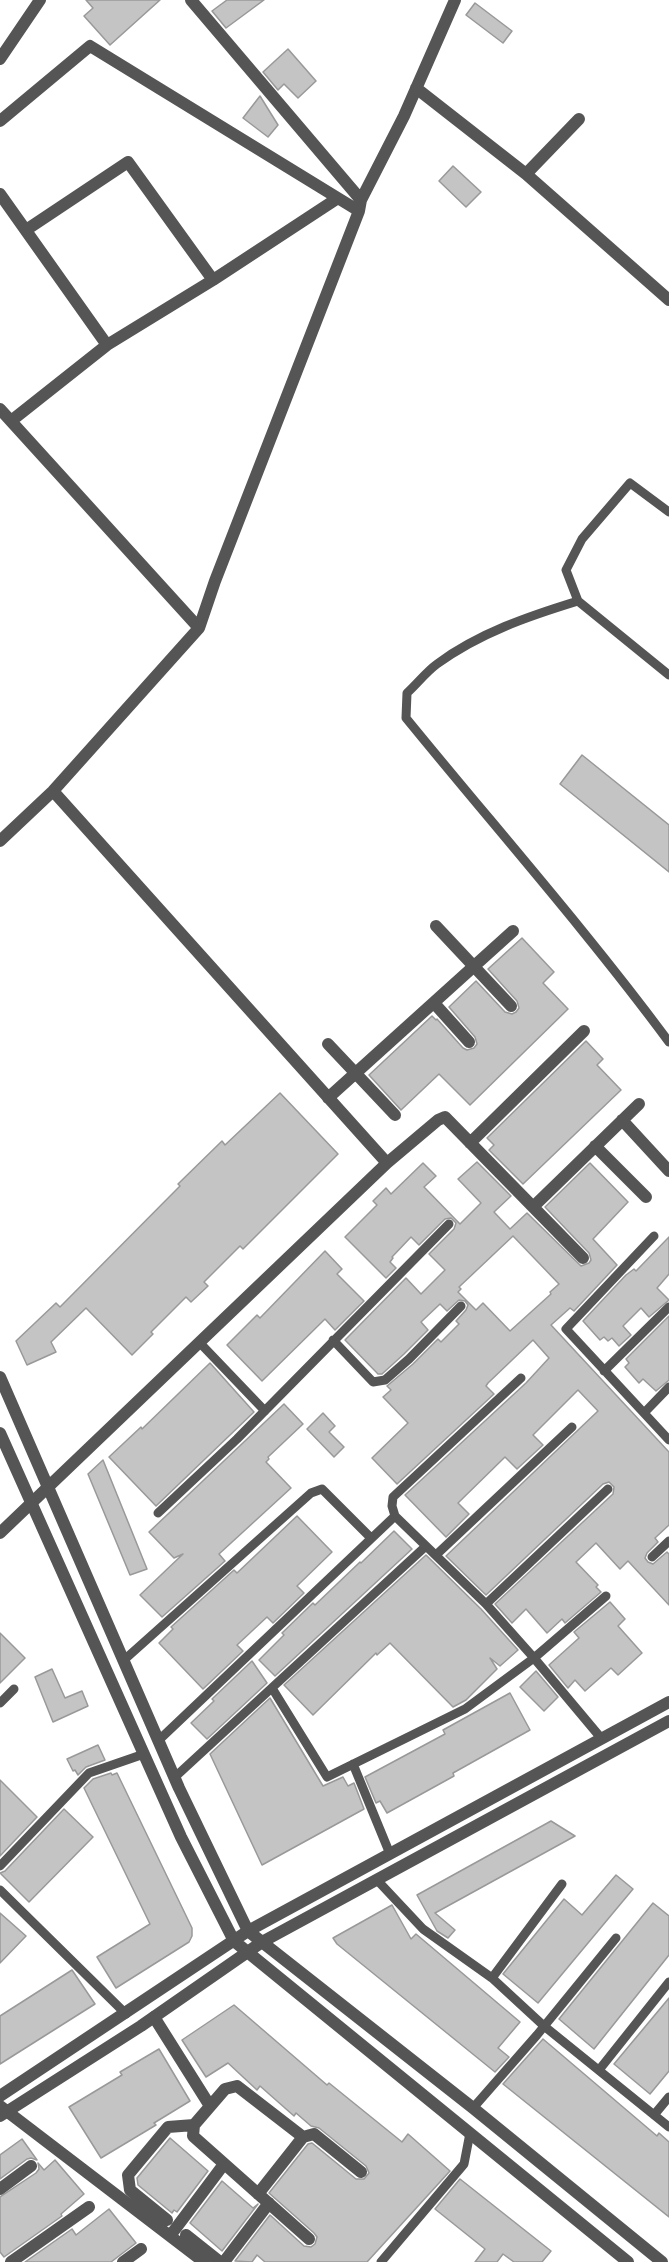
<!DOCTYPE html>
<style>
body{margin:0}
canvas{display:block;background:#fff}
</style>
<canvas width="669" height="2262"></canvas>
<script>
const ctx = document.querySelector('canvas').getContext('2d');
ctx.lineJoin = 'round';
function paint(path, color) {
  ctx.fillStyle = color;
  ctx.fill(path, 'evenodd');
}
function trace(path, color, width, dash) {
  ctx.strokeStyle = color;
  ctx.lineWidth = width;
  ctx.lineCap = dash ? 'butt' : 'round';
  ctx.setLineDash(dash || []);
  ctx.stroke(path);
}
const building = new Path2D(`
 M86,0H160L110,45L84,16L93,8Z
 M227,0H264L226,28L212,11Z
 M475,3L512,31L503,43L466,15Z
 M288,49L316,81L298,98L284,84L278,90L263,72Z
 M260,96L278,125L268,137L243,118Z
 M453,166L481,192L466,207L439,181Z
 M582,755L669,825V872L560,784Z
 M522,938L554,972L543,983L568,1009L470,1105L439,1074L401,1110L369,1075L432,1016L436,1020L437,1019L463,1048L467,1050L474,1048L477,1044L475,1037L449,1007L476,981L505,1012L512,1014L516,1012L519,1008L517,1001L488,969Z
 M586,1041L603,1059L597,1065L621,1090L523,1184L489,1150L494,1145L487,1138Z
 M280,1093L338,1154L243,1249L240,1246L204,1282L208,1286L191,1302L186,1297L151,1332L153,1334L132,1355L86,1308L51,1342L56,1352L27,1365L16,1341L56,1303L60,1307L180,1186L178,1184L222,1141L225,1145Z
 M477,1162L511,1196L494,1212L510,1229L527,1213L581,1266L589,1263L591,1260L589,1253L545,1207L590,1163L628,1202L593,1239L617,1265L574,1311L570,1308L551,1325L669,1452V1525L655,1538L658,1542L647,1553L645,1558L648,1562L653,1564L667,1552L669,1554V1605L628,1561L620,1569L596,1543L576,1562L598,1585L596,1587L601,1592L565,1623L562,1619L547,1633L526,1609L512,1623L495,1604L613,1494L614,1487L609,1482L603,1484L486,1595L446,1556L598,1411L578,1390L533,1435L543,1445L517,1469L505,1457L458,1503L469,1514L446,1537L405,1495L526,1383L549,1358L533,1340L488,1383L486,1386L494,1394L397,1484L372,1458L408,1423L383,1397L391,1390L387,1386L413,1364L438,1339L441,1342L459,1324L456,1321L466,1310L468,1305L465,1301L459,1300L447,1311L440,1304L421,1322L428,1330L404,1354L382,1374H378L345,1340L406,1278L421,1294L445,1270L429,1254L454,1229L456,1223L451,1218L445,1219L419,1245L411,1237L392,1257L393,1258L390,1262L396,1268L386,1278L345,1237L377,1205L373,1201L386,1188L391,1194L423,1163L436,1176L424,1187L460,1224L481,1203L458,1179ZM513,1236L559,1284L550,1292L551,1294L510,1331L483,1303L476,1310L458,1292L461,1289L459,1287Z
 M669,1237V1274L657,1288L669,1300L649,1317L641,1308L623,1326L631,1335L619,1346L612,1338L608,1341L604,1337L600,1340L583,1321L626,1275L634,1269L636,1271Z
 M325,1251L342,1269L337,1274L364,1301L335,1330L325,1319L262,1381L227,1345L257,1315L260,1318Z
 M669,1316V1380L656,1391L643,1379L639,1383L625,1367L629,1363L626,1359Z
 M210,1363L254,1412L156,1506L109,1457L141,1427L142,1429Z
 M284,1404L303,1424L268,1457L269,1459L266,1462L291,1488L219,1554L225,1561L162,1617L140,1595L183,1554L174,1558L149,1532Z
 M323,1413L335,1426L329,1432L344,1447L334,1457L307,1429Z
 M103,1460L147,1569L130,1575L88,1474Z
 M297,1516L332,1552L297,1586L304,1593L273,1623L267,1617L237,1645L243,1651L203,1689L159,1643L173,1629L171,1627L234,1570L237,1573Z
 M394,1531L412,1549L275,1676L259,1660L284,1635L282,1633L313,1603L315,1605L360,1562L361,1563Z
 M426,1555L481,1609L518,1650L500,1666L490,1658L497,1669L466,1700L453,1707L390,1643L377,1655L376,1653L313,1715L284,1685Z
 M610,1602L625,1619L618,1626L642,1653L618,1675L611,1668L585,1691L575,1680L568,1688L549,1665L579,1638L574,1632Z
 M0,1633L25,1658L0,1683Z
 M252,1661L267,1683L207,1739L191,1723L214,1701L212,1699Z
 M52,1669L65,1698L82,1691L88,1706L53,1722L35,1677Z
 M536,1671L558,1697L544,1711L520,1687Z
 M510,1693L530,1730L453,1773L454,1776L387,1813L380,1801L376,1803L365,1777L445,1734L443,1730Z
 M270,1698L323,1786L343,1777L348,1786L354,1783L364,1809L262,1865L210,1754Z
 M98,1745L105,1760L86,1767L78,1775L75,1770L73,1771L67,1759Z
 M111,1773L112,1775L117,1773L192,1928V1936L189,1942L116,1988L97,1957L150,1924L84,1788L93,1779Z
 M0,1780L37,1817L0,1856Z
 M64,1809L93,1837L29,1902L0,1873L5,1871Z
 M551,1821L575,1836L435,1913L455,1930L448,1938L437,1931L417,1895Z
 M616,1875L633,1889L538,2003L503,1974L564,1899L582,1915Z
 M653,1903L669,1916V1955L594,2049L559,2019Z
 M392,1905L411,1939L416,1934L520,2022L498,2048L509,2057L495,2072L337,1944L333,1938Z
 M0,1913L26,1936L0,1963Z
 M72,1970L95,2004L0,2064V2016Z
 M669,1998V2071L650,2094L614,2064Z
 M234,2005L327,2085L329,2083L402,2142L408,2134L450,2171L367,2262H265L257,2255L252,2262L235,2261L270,2215L304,2246L311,2247L315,2244L317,2237L314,2233L269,2193L308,2144L312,2143L356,2179H364L369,2173L366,2166L319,2128L311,2126L296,2113L294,2116L260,2086L257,2090L228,2063L206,2077L182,2040Z
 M543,2039L657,2136L659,2133L669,2142V2217L503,2084Z
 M159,2049L190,2101L154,2123L156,2125L101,2158L69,2107L122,2075L120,2072Z
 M170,2138L208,2171L177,2212L174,2210L172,2213L138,2185L137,2178Z
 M22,2139L37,2160L31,2158L27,2159L0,2179V2155Z
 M55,2160L84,2194L61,2214L62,2216L4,2257L0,2252V2197L36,2173L39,2169L38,2163L44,2170Z
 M460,2179L551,2251L542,2262H514L503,2254L497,2262H475L485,2249L435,2209Z
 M222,2181L253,2208L258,2204L222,2251L190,2223Z
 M109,2209L136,2243L111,2262H25L72,2229L76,2235Z`);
const service = new Path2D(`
 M669,512L630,483L582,539L566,570L578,601L669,675
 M578,601C529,616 479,633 437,664C426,672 417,684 407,693L406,718C494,826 586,930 669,1042
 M654,1236L566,1329L669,1440
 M333,1340L373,1382L385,1380L409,1359L461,1306
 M199,1342L265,1411
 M604,1371L669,1307
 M644,1413L669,1387
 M158,1513L237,1439L449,1224
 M436,1555L572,1427
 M652,1557L669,1541
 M486,1604L395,1516L392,1506L393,1497L521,1378
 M124,1660L311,1493L322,1489L371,1538
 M272,1688L327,1777L465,1709L534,1658L606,1596
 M0,1703L14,1689
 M601,1738L534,1658L486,1604L608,1489
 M159,1740L395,1516
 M353,1764L390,1854
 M175,1777L426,1546
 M0,1866L89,1773L144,1754
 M377,1880L423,1929L492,1978L544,2026L669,2127
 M0,1890L126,2014
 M492,1978L562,1884
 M599,2070L669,1982
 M473,2108L537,2035L616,1938
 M654,2115L669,2097
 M381,2262L464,2164L470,2133`);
const minor = new Path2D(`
 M191,0L361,200
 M0,59L40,0
 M416,88L526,174
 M579,119L526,174L669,300
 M0,121L90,46L359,211
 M0,194L107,345L213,280L128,162L26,230
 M213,280L338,198
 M0,409L199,628L53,791L0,841
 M11,421L107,345
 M199,628L215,581L359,211L361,200L404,116L455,0
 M436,926L511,1006
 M434,1003L469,1042
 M328,1044L395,1115
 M328,1098L513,931
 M622,1120L669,1171
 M470,1143L584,1031
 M595,1146L646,1197
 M387,1163L438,1120L445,1117L583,1258
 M533,1207L639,1104
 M0,1533L387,1163L53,791
 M154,2017L210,2106
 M0,2106L204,2262
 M0,2189L31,2166
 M258,2194L303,2137
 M167,2220L130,2190L128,2175L168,2127L194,2125
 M186,2235L220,2262
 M170,2236L224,2164
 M309,2239L193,2136L194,2125L225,2089L237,2086L303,2137L314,2134L361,2172
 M11,2262L89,2207
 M123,2262L141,2249
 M224,2262L269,2203`);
const tertiary = new Path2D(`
 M0,1377L179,1788L248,1931L473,2108L662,2262
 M0,1433L181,1837L234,1941L628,2262
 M0,2096L248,1931L669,1702
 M0,2116L141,2026L262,1942L669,1721`);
paint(building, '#c4c4c4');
trace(building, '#999', 1.5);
trace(service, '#555', 9);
trace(minor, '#555', 12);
trace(tertiary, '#555', 12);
</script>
